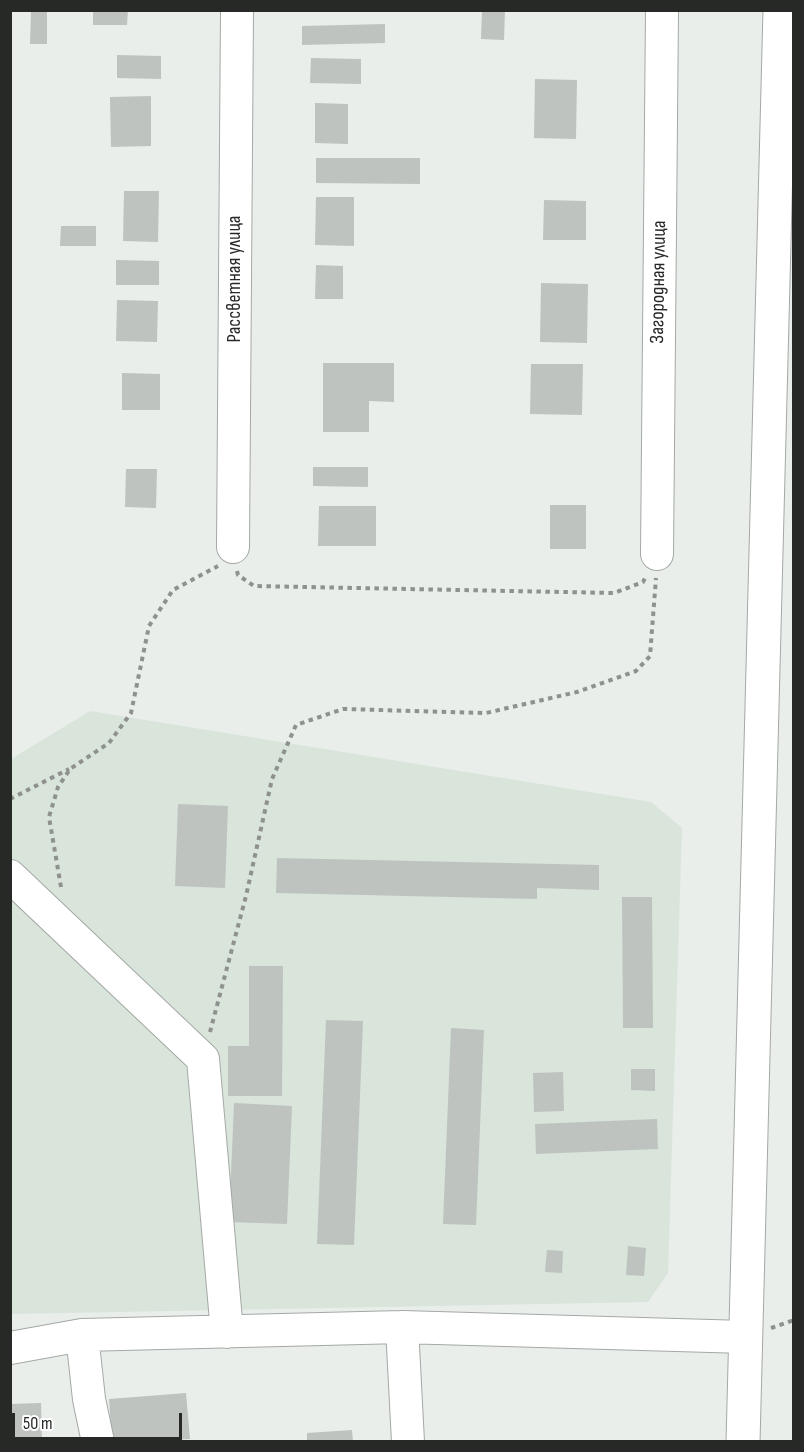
<!DOCTYPE html>
<meta charset="utf-8">
<style>
body{margin:0}
#map{position:relative;width:804px;height:1452px;overflow:hidden;background:#e9eeea;font-family:"Sofia Sans Condensed",sans-serif}
canvas{display:block}
.frame{position:absolute;inset:0;border:12px solid #272927;pointer-events:none}
.scale{position:absolute;left:12px;top:1413px;width:170px;height:27px;box-sizing:border-box;border:3px solid #272927;border-top:0;padding-left:8px;font-size:18px;line-height:21px;white-space:nowrap;color:#272927;-webkit-text-stroke:4px #fff;paint-order:stroke}
</style>
<div id="map">
<canvas width="804" height="1452"></canvas>
<div class="frame"></div>
<div class="scale">50 m</div>
</div>
<script>
const ctx = document.querySelector('canvas').getContext('2d');
ctx.lineJoin = 'round';
function paint(path, color) {
  ctx.fillStyle = color;
  ctx.fill(path, 'evenodd');
}
function trace(path, color, width, dash) {
  ctx.strokeStyle = color;
  ctx.lineWidth = width;
  ctx.lineCap = dash ? 'butt' : 'round';
  ctx.setLineDash(dash || []);
  ctx.stroke(path);
}
function label(font, color, halo, rows, align = 'center') {
  ctx.font = font + ' "Sofia Sans Condensed",sans-serif';
  ctx.lineWidth = 4.5;
  ctx.setLineDash([]);
  ctx.textBaseline = 'middle';
  ctx.strokeStyle = halo;
  ctx.fillStyle = color;
  for (const [text, x, y, turn = 0] of rows) {
    ctx.save();
    ctx.translate(x, y);
    ctx.rotate((+turn || 0) * Math.PI / 180);
    ctx.textAlign = isNaN(turn) ? turn : align;
    if (halo) ctx.strokeText(text, 0, 0);
    ctx.fillText(text, 0, 0);
    ctx.restore();
  }
}
const built = new Path2D(`
 M90,711L651,802L682,828L668,1273L648,1302L11,1314V759Z`);
const building = new Path2D(`
 M31,10H47V44H30Z
 M93,10H128L127,25H93Z
 M482,10H505L504,40L481,39Z
 M385,24V43L302,45V26Z
 M117,55L161,56V79L117,78Z
 M311,58L361,59V84L310,83Z
 M535,79L577,80L576,139L534,138Z
 M151,96V146L111,147L110,97Z
 M315,103L348,104V144L315,143Z
 M316,158H420V184L316,183Z
 M124,191H159L158,242L123,241Z
 M316,197H354V246L315,245Z
 M544,200L586,201V240H543Z
 M61,226H96V246H60Z
 M116,260L159,261V285H116Z
 M316,265L343,266V299H315Z
 M541,283L588,284L587,343L540,342Z
 M117,300L158,301L157,342L116,341Z
 M323,363H394V402L369,401V432H323Z
 M531,364H583L582,415L530,414Z
 M122,373L160,374V410H122Z
 M313,467H368V487L313,486Z
 M126,469H157L156,508L125,507Z
 M550,505H586V549H550Z
 M319,506H376V546H318Z
 M178,804L228,806L225,888L175,886Z
 M277,858L599,865V890L537,888V899L276,893Z
 M622,897H652L653,1028H623Z
 M249,966H283L282,1096H228V1046H249Z
 M326,1020L363,1021L354,1245L317,1244Z
 M451,1028L484,1030L476,1225L443,1224Z
 M631,1069H655V1091L631,1090Z
 M563,1072L564,1111L534,1112L533,1073Z
 M234,1103L292,1106L287,1224L229,1222Z
 M657,1119L658,1149L536,1154L535,1124Z
 M628,1246L646,1248L644,1276L626,1275Z
 M547,1250L563,1251L562,1273L545,1272Z
 M186,1393L190,1439L112,1442L109,1399Z
 M41,1403L42,1442H10V1404Z
 M352,1430L353,1442H307V1433Z`);
const path = new Path2D(`
 M237,571L238,575L254,586L614,593L643,582L646,576
 M10,799L69,769
 M61,887L49,817L58,787L70,769L109,743L131,713L149,626L173,590L218,566
 M210,1032L246,896L272,779L296,725L343,709L486,713L577,692L636,671L650,656L656,578
 M771,1328L794,1320`);
const minor = new Path2D(`
 M233,547L237,10
 M657,554L662,10
 M10,876L203,1059L227,1332
 M82,1335L89,1399L98,1442
 M10,1348L82,1335L402,1327
 M408,1442L402,1327L745,1337`);
const major = new Path2D(`
 M743,1442L780,10`);
const streetNames = [
 ["Рассветная улица",235,279,-90],
 ["Загородная улица",659,282,-89]
];
paint(built, '#d9e4db');
paint(building, '#bec3bf');
trace(minor, '#a4a9a5', 34);
trace(major, '#a4a9a5', 35);
trace(path, '#8e918e', 4, [4.5, 4.5]);
trace(minor, '#fff', 32);
trace(major, '#fff', 33);
label('20px', '#272927', '#fff', streetNames);
</script>
